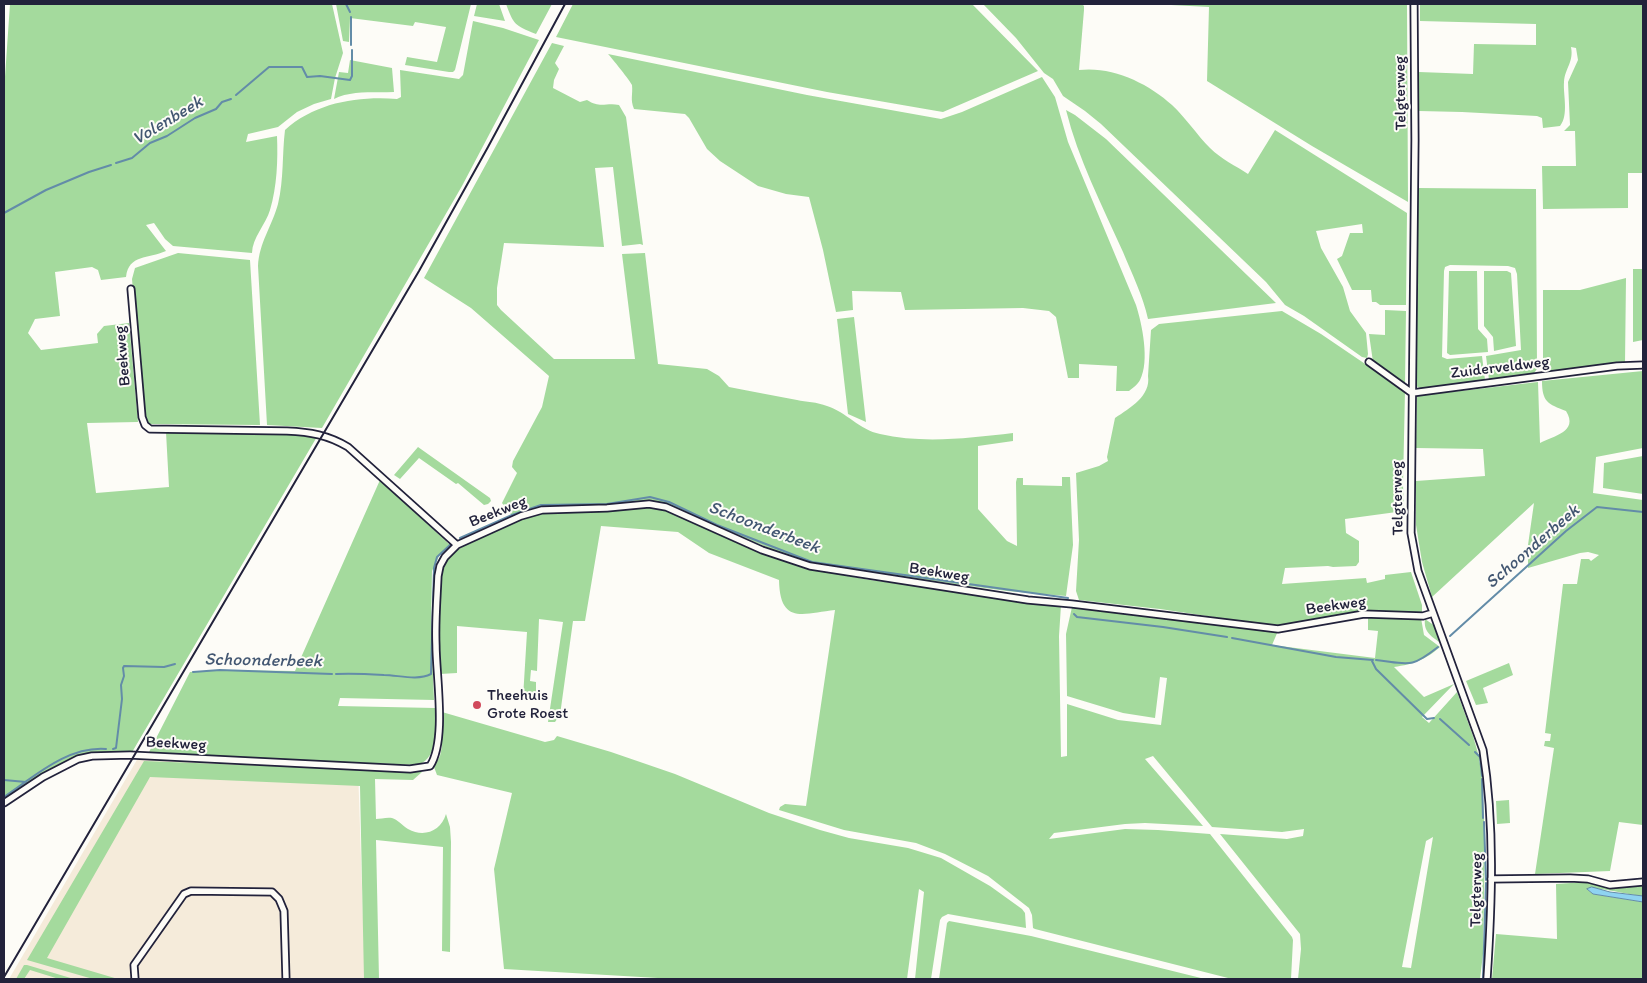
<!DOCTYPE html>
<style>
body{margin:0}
#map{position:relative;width:1647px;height:983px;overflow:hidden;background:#fdfcf7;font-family:Itim,sans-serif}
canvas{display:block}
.frame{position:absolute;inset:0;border:5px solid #22223b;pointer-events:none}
</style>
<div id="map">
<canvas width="1647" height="983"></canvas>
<div class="frame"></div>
</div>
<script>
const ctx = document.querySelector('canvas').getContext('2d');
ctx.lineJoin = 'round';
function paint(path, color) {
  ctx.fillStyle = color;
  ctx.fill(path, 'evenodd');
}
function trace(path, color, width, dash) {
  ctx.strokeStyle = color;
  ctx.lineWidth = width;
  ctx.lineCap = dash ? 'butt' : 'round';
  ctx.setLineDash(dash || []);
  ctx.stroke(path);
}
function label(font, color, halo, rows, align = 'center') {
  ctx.font = font + ' Itim,sans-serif';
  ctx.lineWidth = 4;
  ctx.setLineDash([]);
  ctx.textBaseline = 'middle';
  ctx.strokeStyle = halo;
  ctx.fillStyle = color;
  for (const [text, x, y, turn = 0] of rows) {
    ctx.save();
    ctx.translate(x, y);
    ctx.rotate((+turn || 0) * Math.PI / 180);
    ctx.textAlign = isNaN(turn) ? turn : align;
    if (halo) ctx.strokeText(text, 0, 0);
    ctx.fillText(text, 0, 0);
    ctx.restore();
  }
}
const built = new Path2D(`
 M138,758L358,768L365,979H9Z`);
const green = new Path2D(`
 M10,4H332L343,53L335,78L331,99L314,104L297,112L278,127L248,134L246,142L277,136C278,160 277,187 270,210C266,224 252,238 252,253L173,246L165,239L154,223L146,225L166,251C148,259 129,254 126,277L101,280L98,270L92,267L55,272L60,316L35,319L28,333L41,350L98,343L97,334L104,326L129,323L138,422L87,423L96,493L169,487L166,432H222L318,435L131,754C113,755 94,755 77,758C56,761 22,789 4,802V91Z
 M336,4H471L455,70L453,72H449L405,65L407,57L437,62L446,27L415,22L413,26L350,18L349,42L343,41Z
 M477,4H499L505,21L474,16Z
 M506,4H552L536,34C514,25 514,25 506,4Z
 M573,4H972L1038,71L943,112L937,111L827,92L556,37Z
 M983,4H1082L1084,6V10L1079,70C1112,66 1148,83 1172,105C1186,118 1197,135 1210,148C1221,159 1236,166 1248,174L1275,130L1407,213L1406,305H1380L1376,302H1372L1371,290H1352L1337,259L1342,256L1350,233H1363L1362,224L1316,231L1321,248L1343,287L1350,311L1366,333L1368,354L1367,358L1362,357L1304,316L1285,305L1266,282L1101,124L1085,111L1063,96L1053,79L1044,73L1016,38Z
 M1152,4H1407L1408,202L1312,146L1207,81L1209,7Z
 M1420,4H1643V173H1628V208L1543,209L1542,166H1576L1575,131H1564L1570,125L1568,82L1578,60L1576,48L1571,47C1574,62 1565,68 1564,82C1563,95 1569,115 1560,126L1543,128L1542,118L1537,116L1462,112L1419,111V72L1473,74L1474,44L1536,45V24L1420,21Z
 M473,21L503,28L539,40L462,186L322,428L267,425L258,266C259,243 272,226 278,204C284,179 282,154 285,130C315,103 357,96 397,99L401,97L400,70L459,79L463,75Z
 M552,43L564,46L555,63L559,69L554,80L553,88L580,102L587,100C601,109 606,102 619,105L626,117L643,245L640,244L622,246L613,167L595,168L604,247L504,243L497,288V305L501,310L554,359H635L622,254L645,253L658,364L707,369L719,376L729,387C751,391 774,396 797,400C806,402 817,402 827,406C846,412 860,430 880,434C923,444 970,438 1013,433V441L978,446V509L1007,541L1017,546L1016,482L1017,478H1023V485L1062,486V477H1070L1073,545L1066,596L1007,591L823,566L781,553L667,505L555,506L532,509L512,516L502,503L517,473L512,467L513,461L542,407L549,376L471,308L424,278Z
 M608,54L807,95L941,119L962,112L1042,77L1055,97L1068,142L1136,305C1142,324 1150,361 1140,380C1138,384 1133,388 1129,391H1116L1117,366L1079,364V378H1068L1056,317L1049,311L1023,308L905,310L901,292L852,291L853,310L836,312L823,250L809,197L786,194L758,186L720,161L707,149L689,118L685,114L634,109C630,99 633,95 632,85C631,82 611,57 608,54Z
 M350,60L392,68L394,92C376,93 351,90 334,99L339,72L348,73Z
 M1066,110L1075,115L1106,139L1276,303L1148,319C1143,296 1132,274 1123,252C1102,205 1078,159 1066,110Z
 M1418,188L1536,189L1537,369L1534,373L1489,380L1486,356L1521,350L1517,274L1515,268L1508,266L1450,265L1445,267L1444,271L1442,357L1447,359L1482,356L1485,380L1422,389L1416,386Z
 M178,253L250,260L260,425L150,424L144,419L132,279L135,268Z
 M1633,269H1643V340L1633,342Z
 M1449,271H1477L1478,329L1487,339L1488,352L1450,355L1447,353Z
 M1484,271H1507L1511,273L1516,346L1494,351L1493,337L1484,326Z
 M1626,278L1625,363L1546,372L1543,369V290H1580Z
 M1385,310L1406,311L1405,385L1373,362L1369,334L1385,335Z
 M1282,311L1321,334L1405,391L1403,485L1404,511L1345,519L1346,533L1359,541V562L1356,566L1333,567L1328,566L1285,568L1282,584L1366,578L1367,583L1385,579V575L1411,572L1422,605V613L1357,612L1274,626L1160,609L1079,600L1076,591L1079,540L1076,473L1099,466L1108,461L1107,457L1115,418C1130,408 1151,396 1148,376L1151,330L1159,324Z
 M854,317L866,422L848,414L837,319Z
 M1643,371V448L1596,457L1593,493L1643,500V825L1619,822L1610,871L1535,874L1554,748L1544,746L1545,741H1550L1551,734L1545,733L1563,584H1577L1581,559H1589L1591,561L1599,555L1588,552L1580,553L1528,568V545L1534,503L1432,597L1422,562L1416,525V481L1485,476L1483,449L1416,448L1417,396L1538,382L1540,443C1553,436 1579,432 1566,411C1548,404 1542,402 1542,381Z
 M418,447L490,498L491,501L488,504L484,505L458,483L456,484L419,458L400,479L394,475Z
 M1643,456V494L1603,488L1604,463Z
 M380,480L450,545L440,554L432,571L431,625L434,700L340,698L338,706L435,708C435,726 440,757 418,765L148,754L190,672L220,670L295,671Z
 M649,506L665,509L761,552L803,568L870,580L1061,605L1059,636L1061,757L1067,756V704L1118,720L1161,725L1167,678L1160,677L1155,718L1123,713L1067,696L1066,634L1072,607L1278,631L1272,645L1375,658L1378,631L1368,630V617L1421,618L1424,635L1440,647C1425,660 1414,664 1394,667L1424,697L1454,684L1422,717L1429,723L1457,692L1473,736L1479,757L1482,778L1485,841L1483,954L1480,979H1298L1301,949L1300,934L1220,834L1287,839L1303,836L1304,829L1282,832L1212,827L1153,756L1145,759L1203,826L1145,823L1125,824L1054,833L1049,839L1125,829L1158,830L1210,834L1292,937L1293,940L1291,979H1232L1035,929L1033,928L1032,915L1029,908L988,876L945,854L916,843L844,830L779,810L780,807L785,804L806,806L835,610C804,613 780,626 779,580L709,553L678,532L601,526L585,621H573L560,715L555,722H548L563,622L539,619L537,671L531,670L530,681L536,682V697L533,701L523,698L527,632L457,626V673L440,674L439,580L441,570L445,563L455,551L489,532L522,518L543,511ZM1433,837L1411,968L1402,967L1426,841Z
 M1425,619L1435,626L1444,646C1434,637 1423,634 1425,619Z
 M1509,663L1513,675L1483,688L1488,703L1476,705L1466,681Z
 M442,712L545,742L554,740L557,736L611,752L675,774L769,813L820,830L849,838L908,848L941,858L990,886L1022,909L1025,913L1026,928L948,914L942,917L940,920L931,979H915L924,892L919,889L907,979H675L504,969L494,869L512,793L437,775L434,767L440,756L442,746Z
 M144,761L422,772L413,780L375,779L376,819C380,819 387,817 392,818C397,819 403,826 408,829C424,838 441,831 446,814L450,827L451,842L450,952L442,951L443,847L376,840L379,979H364L360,786L150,777L47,958L118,979H93L27,960Z
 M1509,800L1510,823L1497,824L1496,801Z
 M1586,882L1607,886L1643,884V896C1630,895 1596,886 1587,889L1593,894L1643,902V979H1492L1496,934L1557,939L1556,884Z
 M949,921L1031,936L1205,979H939L947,923Z
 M24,965H27L74,979H59L30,970L24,979H16Z`);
const water = new Path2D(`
 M1592,887L1610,892L1643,896V902L1593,894L1587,889Z`);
const stream = new Path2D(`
 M346,4L350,12
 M351,17V45
 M236,95L269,67H302L307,77L320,76L350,80L352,76V50
 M116,163L132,158L150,143L167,136L195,118L216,109L222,102L231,99
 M4,213L46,190L89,172L111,165
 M460,538L512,515L541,505L607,504L650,497L669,502L717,525L812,562L1068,598
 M1074,614L1077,617L1163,627L1227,637
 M1450,636L1566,531L1597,507L1643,512
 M1232,638L1336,657L1373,660
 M1376,660C1409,664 1410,669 1438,647
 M1372,661L1376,669L1427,719L1434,718
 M193,672L220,670L332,674
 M336,674C352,673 368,674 384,675C398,675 417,681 431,674L434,568L437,557L451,544
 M1440,719L1469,745
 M113,749L116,748L122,699L121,685L124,676L123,668L124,666L164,667L175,664
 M1475,752L1480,757L1482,776
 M1482,779L1483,818
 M4,780L26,782
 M4,797C34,777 67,746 106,749
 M1484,822L1486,880
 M1483,979L1486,883`);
const street = new Path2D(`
 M1414,4L1415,140L1411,533L1418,571L1483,750C1495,826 1492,903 1487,979
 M131,289L142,417L145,425L150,429L287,431C310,432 328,435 348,447L457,545
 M1369,362L1412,393L1617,366L1643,365
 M4,803L43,777L78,759L92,756L130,755L410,769L430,766C447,740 436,676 436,645C435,622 437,599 438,576L440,566L445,557L457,545L521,516L542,510L607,508L649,504L666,507L762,550L810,566L1028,600L1072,604L1278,629L1364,614L1423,616L1433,613
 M1491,879L1570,878L1588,879L1610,885L1643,882
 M135,979L134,965L184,894L191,891L272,892L279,899L284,911L286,979`);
const rail = new Path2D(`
 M4,977L419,271L488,147L565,4`);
const markers = [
 [477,705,5,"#d1495b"]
];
const streetNames = [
 ["Telgterweg",1401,93,-91],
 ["Beekweg",123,356,-95],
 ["Zuiderveldweg",1500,368,-7],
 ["Telgterweg",1398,498,-91],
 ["Beekweg",498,512,-22],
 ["Beekweg",939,573,9],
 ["Beekweg",1336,606,-8],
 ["Beekweg",176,744,3],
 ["Telgterweg",1477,890,-89]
];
const poiNames = [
 ["Theehuis",487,696],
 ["Grote Roest",487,714]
];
const waterNames = [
 ["Volenbeek",168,121,-31],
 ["Schoonderbeek",764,528,21],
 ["Schoonderbeek",1533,547,-41],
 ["Schoonderbeek",263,661,1]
];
paint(built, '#f5ebda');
paint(green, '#a4da9d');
paint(water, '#8fd3f1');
trace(water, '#638ca8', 1);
trace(stream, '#638ca8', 2);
trace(street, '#22223b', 9);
trace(street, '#fdfcf7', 5.5);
trace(rail, '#22223b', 2);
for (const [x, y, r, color] of markers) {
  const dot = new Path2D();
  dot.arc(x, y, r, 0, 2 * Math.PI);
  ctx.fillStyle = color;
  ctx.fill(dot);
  trace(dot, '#fdfcf7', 2);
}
label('16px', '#22223b', '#fdfcf7', streetNames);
label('16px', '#22223b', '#fdfcf7', poiNames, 'left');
label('italic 18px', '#435772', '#fdfcf7', waterNames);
</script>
